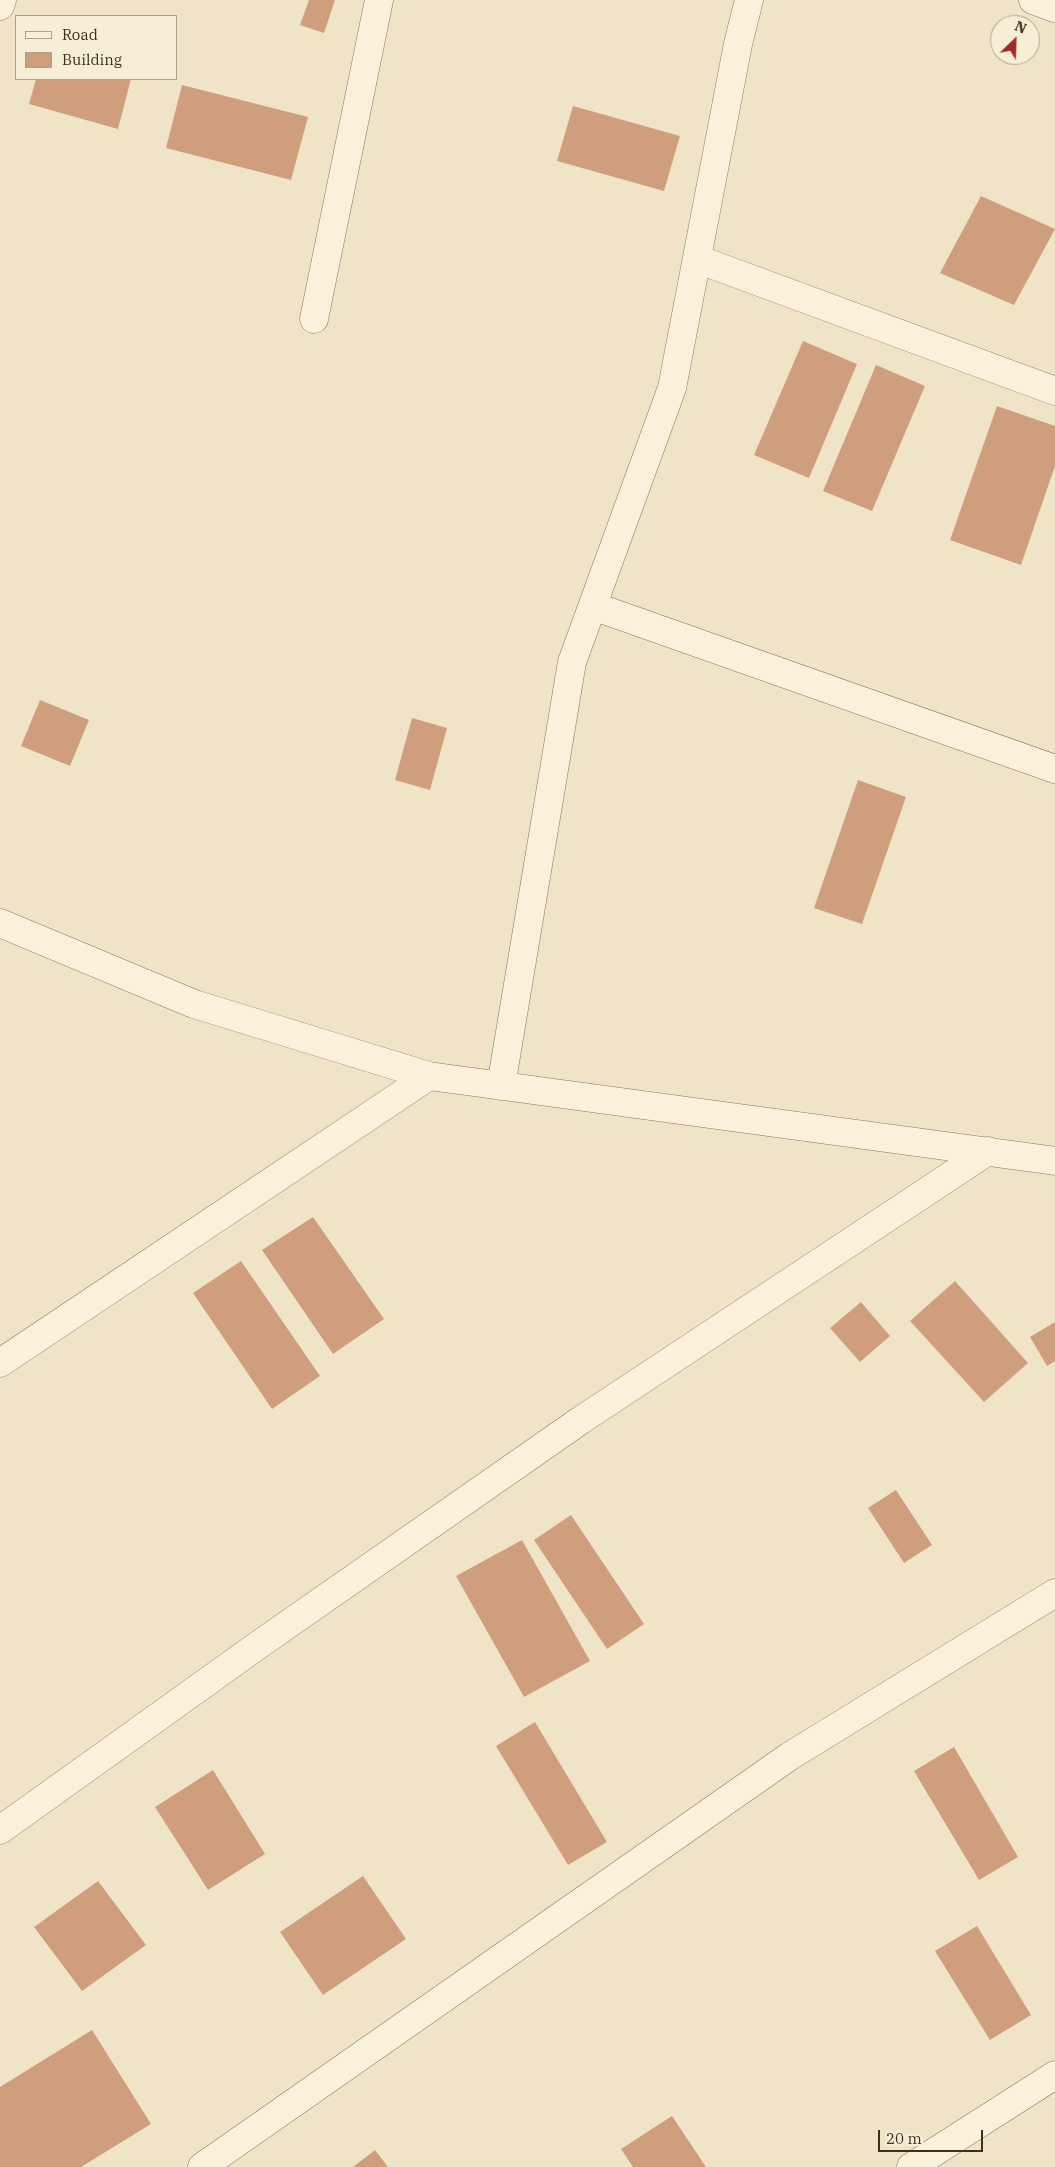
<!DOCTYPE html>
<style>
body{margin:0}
#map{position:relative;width:1055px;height:2167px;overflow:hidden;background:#f0e4c8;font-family:"IBM Plex Serif",serif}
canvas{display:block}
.legend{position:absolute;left:15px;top:15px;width:162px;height:65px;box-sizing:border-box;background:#f7eed8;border:1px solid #ada18e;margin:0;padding:6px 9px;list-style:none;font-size:15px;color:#3d2e20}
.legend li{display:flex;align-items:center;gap:10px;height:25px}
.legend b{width:25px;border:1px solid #ada18e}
.north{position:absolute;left:990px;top:15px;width:50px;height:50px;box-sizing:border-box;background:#f7eed8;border:1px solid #ada18e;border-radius:50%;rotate:24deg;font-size:14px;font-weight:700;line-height:20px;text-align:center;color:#3d2e20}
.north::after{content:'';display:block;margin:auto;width:18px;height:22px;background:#9e2a2b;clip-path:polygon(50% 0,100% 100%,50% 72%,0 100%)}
.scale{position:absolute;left:878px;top:2130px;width:105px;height:22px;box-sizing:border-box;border:2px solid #3d2e20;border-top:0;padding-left:6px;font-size:15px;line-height:18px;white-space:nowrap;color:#3d2e20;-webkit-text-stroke:4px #f7eed8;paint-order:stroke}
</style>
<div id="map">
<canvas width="1055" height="2167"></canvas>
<ul class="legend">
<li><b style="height:6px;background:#faf1dc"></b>Road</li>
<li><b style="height:14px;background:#cf9f7d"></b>Building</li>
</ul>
<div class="north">N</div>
<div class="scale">20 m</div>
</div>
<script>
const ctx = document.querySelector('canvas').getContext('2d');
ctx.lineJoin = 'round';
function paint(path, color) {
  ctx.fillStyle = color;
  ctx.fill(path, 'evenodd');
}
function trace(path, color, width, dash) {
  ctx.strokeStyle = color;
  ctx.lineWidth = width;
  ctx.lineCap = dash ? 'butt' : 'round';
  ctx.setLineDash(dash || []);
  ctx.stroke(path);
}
const building = new Path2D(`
 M309,0H335L324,33L300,25Z
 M36,79H131L118,129L29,104Z
 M182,85L308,117L291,180L166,148Z
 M573,106L680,136L664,191L557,161Z
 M981,196L1055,229L1014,305L940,273Z
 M803,341L857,364L809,478L754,455Z
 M876,365L925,386L872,511L823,491Z
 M997,406L1055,426V466L1021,565L950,540Z
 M40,700L89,720L70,766L21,746Z
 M412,718L447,728L430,790L395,780Z
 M858,780L906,797L862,924L814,908Z
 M313,1217L384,1319L333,1354L262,1250Z
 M241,1261L320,1376L272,1409L193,1293Z
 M955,1281L1028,1363L984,1402L910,1321Z
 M861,1302L890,1336L860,1362L830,1328Z
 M1055,1322V1361L1047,1366L1030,1337Z
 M896,1490L932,1545L904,1563L868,1508Z
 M571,1515L644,1624L607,1649L534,1540Z
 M522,1540L590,1661L524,1697L456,1576Z
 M535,1722L607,1842L568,1865L496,1746Z
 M954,1747L1018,1857L979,1880L914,1771Z
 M213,1770L265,1854L208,1890L155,1807Z
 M363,1876L406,1939L323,1995L280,1932Z
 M98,1881L146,1945L82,1991L34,1927Z
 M977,1926L1031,2015L990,2040L935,1951Z
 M92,2030L151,2124L81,2167H0V2087Z
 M672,2116L706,2167H633L621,2149Z
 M375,2150L388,2167H353Z`);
const minor = new Path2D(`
 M1033,0L1055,8
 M0,6L2,0
 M697,259L1055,391
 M314,319L379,0
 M593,606L1055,769
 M0,923L194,1004L429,1076L1055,1161
 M501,1086L572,662L672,388L738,44L749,0
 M0,1363L429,1076
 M0,1830L264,1641L581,1420L988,1151
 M202,2167L790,1756L1055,1593
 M911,2167L1055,2075`);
paint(building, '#cf9f7d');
trace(minor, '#8d765c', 29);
trace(minor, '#faf1dc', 28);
</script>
